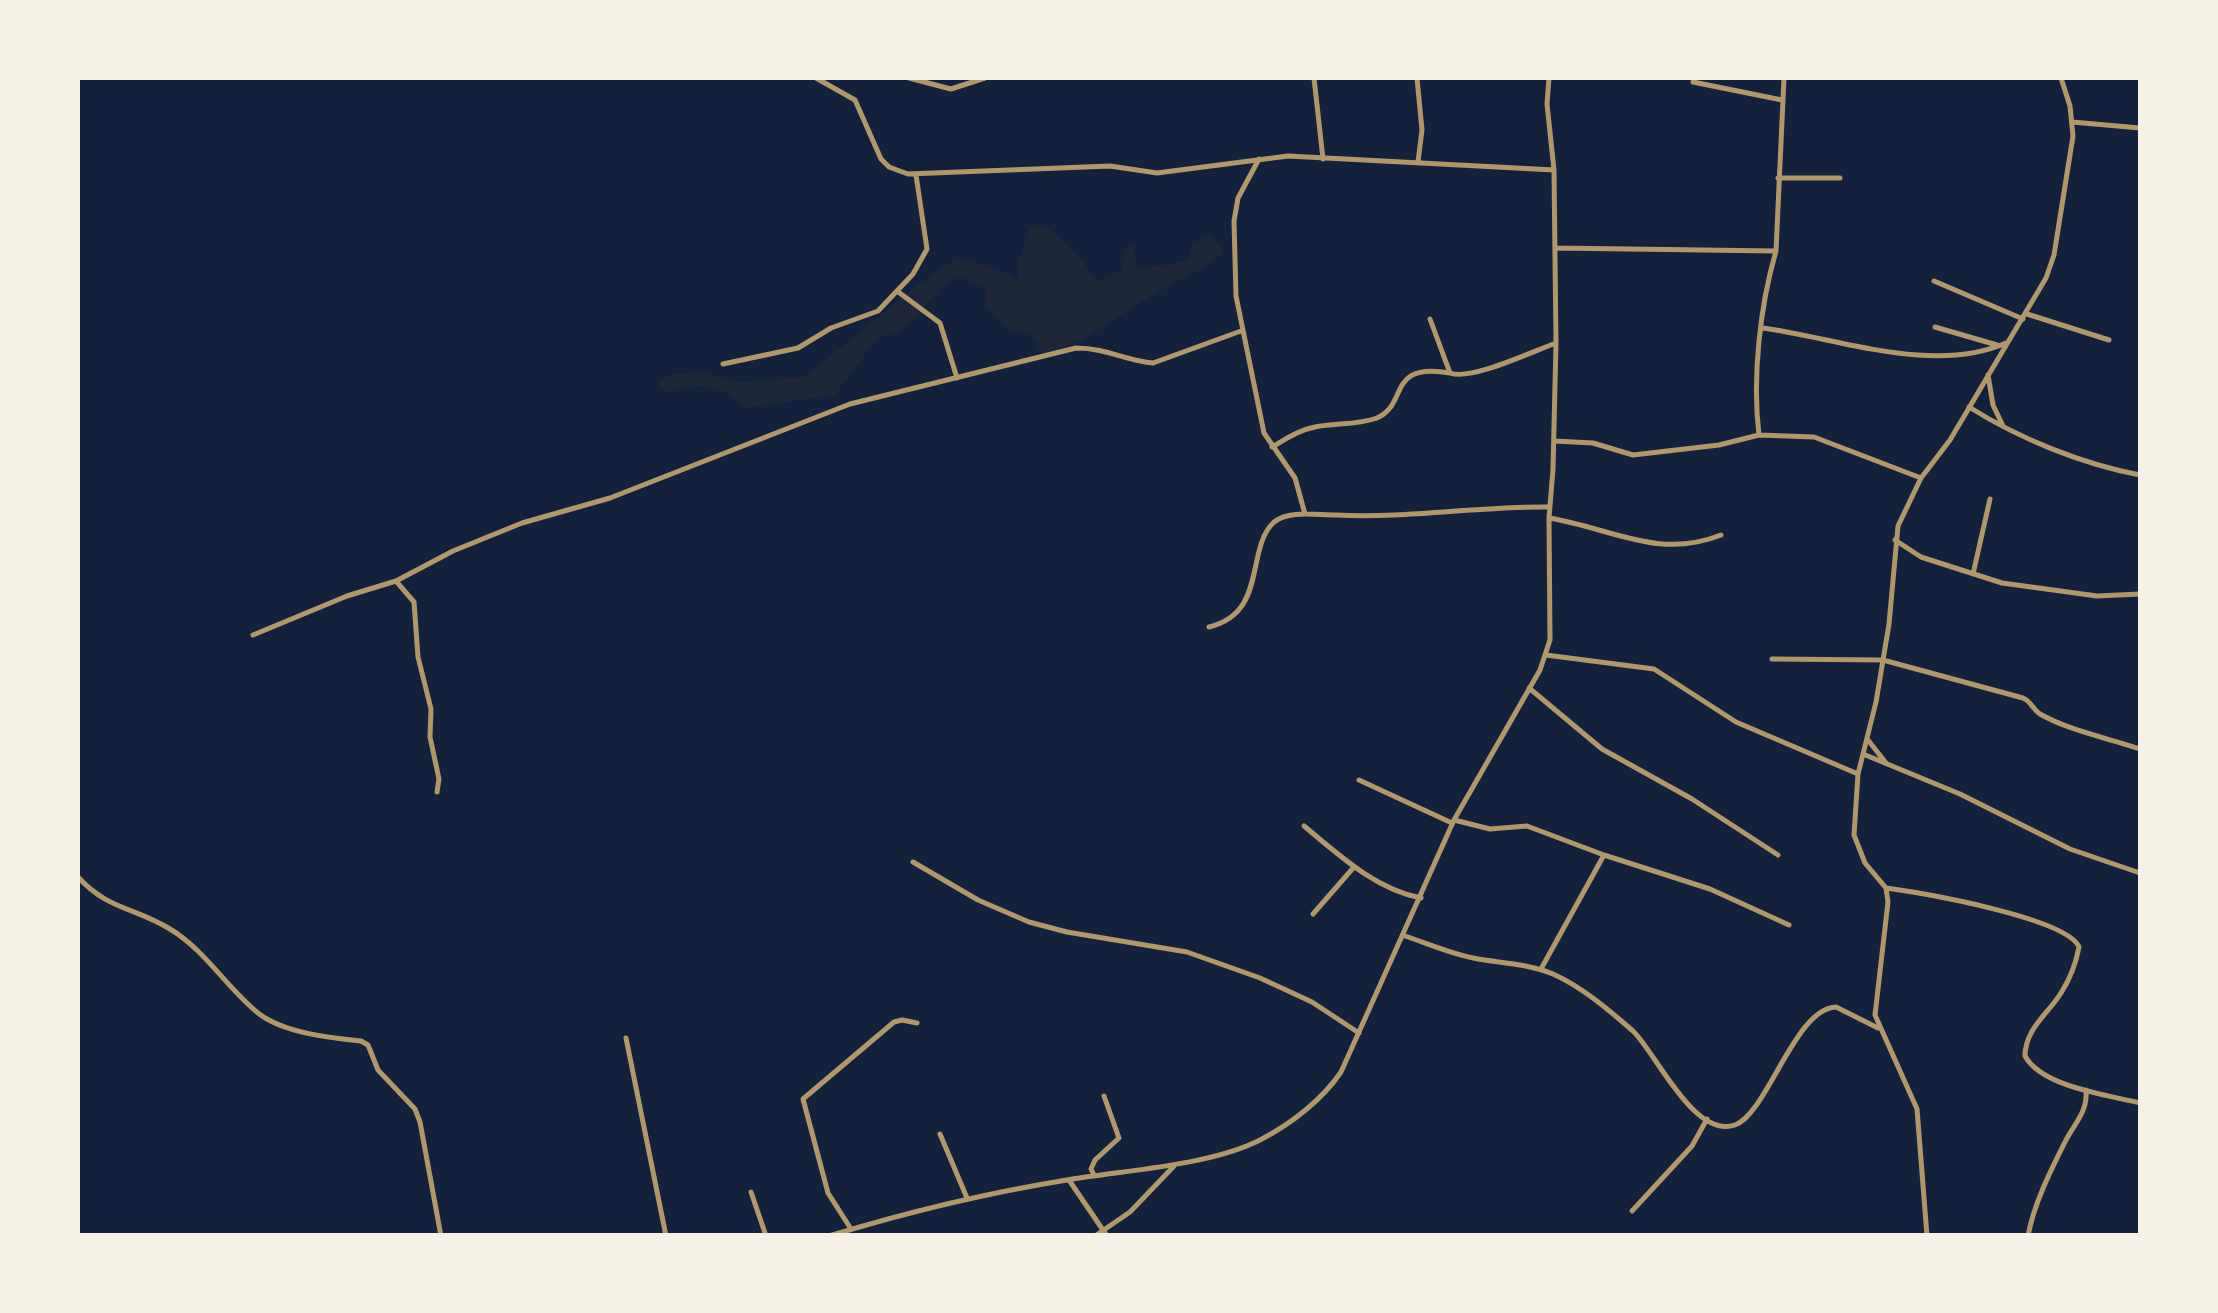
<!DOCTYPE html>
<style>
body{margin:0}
#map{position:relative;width:2218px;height:1313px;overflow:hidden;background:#14213d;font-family:Manrope,sans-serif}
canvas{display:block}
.frame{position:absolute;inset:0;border:80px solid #f6f1e7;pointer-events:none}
</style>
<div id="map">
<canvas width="2218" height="1313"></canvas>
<div class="frame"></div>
</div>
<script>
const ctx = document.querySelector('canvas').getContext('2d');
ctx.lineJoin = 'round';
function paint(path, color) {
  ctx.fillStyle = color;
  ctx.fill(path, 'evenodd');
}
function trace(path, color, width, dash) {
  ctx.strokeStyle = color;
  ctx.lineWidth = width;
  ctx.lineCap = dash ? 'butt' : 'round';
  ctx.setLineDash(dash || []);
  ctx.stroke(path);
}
const green = new Path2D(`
 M1044,224L1080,258L1098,282L1121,270L1125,250L1132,244L1138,269L1188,261L1192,243L1211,234L1224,253C1198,274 1168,285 1141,302C1110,321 1080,347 1043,354L1030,334L1009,330L985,306V289L958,276L939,289L917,317L900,331L876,340L835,395L745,408C719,384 699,382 666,393L659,384L667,375L704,372L740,382L804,377L919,284L957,258L1000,270L1019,282L1017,263L1030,228Z`);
const minor = new Path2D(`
 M816,78L855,100L881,159L889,167L908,174L1110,166L1157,173L1288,156L1554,170
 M909,78L951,89L985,78
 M1314,78L1323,159
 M1417,78L1422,130L1418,162
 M1693,82L1782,100
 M2072,122L2140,128
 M1259,159L1238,198L1234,221L1236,296L1264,433L1295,478L1305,514
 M1778,178H1840
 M1555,248L1776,251
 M1934,281L2023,319
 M897,291L940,323L957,378
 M2027,314L2109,340
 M1430,319L1450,373C1471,381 1531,352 1556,343
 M1935,327L1997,345
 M1763,328C1837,338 1933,375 2006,343
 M723,364L798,348L831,328L878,311L913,274L927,249L916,175
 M1988,375L1993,405L2003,426
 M1969,407C2020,439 2082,464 2140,475
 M1759,435C1752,378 1760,306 1776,251L1784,78
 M1554,441L1593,443L1633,455L1719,445L1759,435L1814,437L1921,478
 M1272,447C1286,439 1299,430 1315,427C1335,423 1358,425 1377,418C1409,404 1386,362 1450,373
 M1549,518C1611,528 1658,560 1721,535
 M1895,540L1921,557L2002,583L2097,596L2140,594
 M1973,574L1990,499
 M396,581L414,602L418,657L431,709L430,737L439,779L437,792
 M1209,627C1268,613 1245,549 1274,522C1288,510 1317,515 1335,515C1407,519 1478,506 1550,507
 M253,635L347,596L396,581L453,551L522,523L610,498L850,404L1076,348C1107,348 1126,361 1153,363L1241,331
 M1546,655L1654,669L1736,722L1858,774
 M1772,659L1883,660L2023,698C2032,702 2032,709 2040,714C2070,731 2108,738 2140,749
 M1529,688L1602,749L1692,799L1778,855
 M1868,740L1886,763
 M1863,754L1960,794L2070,849L2140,873
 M1359,780L1452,823
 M1454,820L1490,829L1527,826L1604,855L1710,889L1789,925
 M1304,826C1339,855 1375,889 1421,898
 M913,862L978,900L1029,922L1067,932L1187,952L1260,978L1312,1002L1359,1033
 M78,877C108,910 134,907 170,929C205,950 227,988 258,1013C283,1033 331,1038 361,1041L368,1045L378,1070L415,1109L420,1122L441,1236
 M1886,888C1919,892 2067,918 2079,947C2076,963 2070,979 2061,993C2048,1014 2025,1029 2025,1056C2042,1087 2108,1095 2140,1103
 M1313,914L1354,867
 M1405,936C1429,944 1453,955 1478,959C1503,963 1529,964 1553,974C1582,987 1609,1010 1633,1031C1656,1053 1694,1139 1735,1125C1767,1114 1795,1008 1836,1007L1878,1028
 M1541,969L1604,855
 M626,1038L666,1236
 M940,1134L967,1198
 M1094,1175L1091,1169L1095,1160L1119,1138L1104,1096
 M1069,1180L1107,1236
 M751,1192L766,1236
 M1632,1211L1692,1146L1707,1119
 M851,1229L828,1193L803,1099L894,1022L902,1020L917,1023
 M829,1236C908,1212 986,1193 1067,1180C1124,1170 1209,1166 1260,1140C1291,1124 1322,1100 1341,1072L1454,820L1540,670L1550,640L1549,518L1553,469L1556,343L1554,170L1547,104L1549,78
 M1095,1236L1130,1212L1174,1166
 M1927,1236L1917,1109L1875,1015L1888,902L1886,888L1865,863L1854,835L1858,774L1876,702L1889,624L1898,526L1921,478L1950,440L2046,278L2054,255L2073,136L2070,106L2061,78
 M2028,1236C2034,1203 2051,1170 2066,1140C2075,1123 2088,1111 2086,1090`);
paint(green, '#1d2539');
trace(minor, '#b1986c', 5);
</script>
